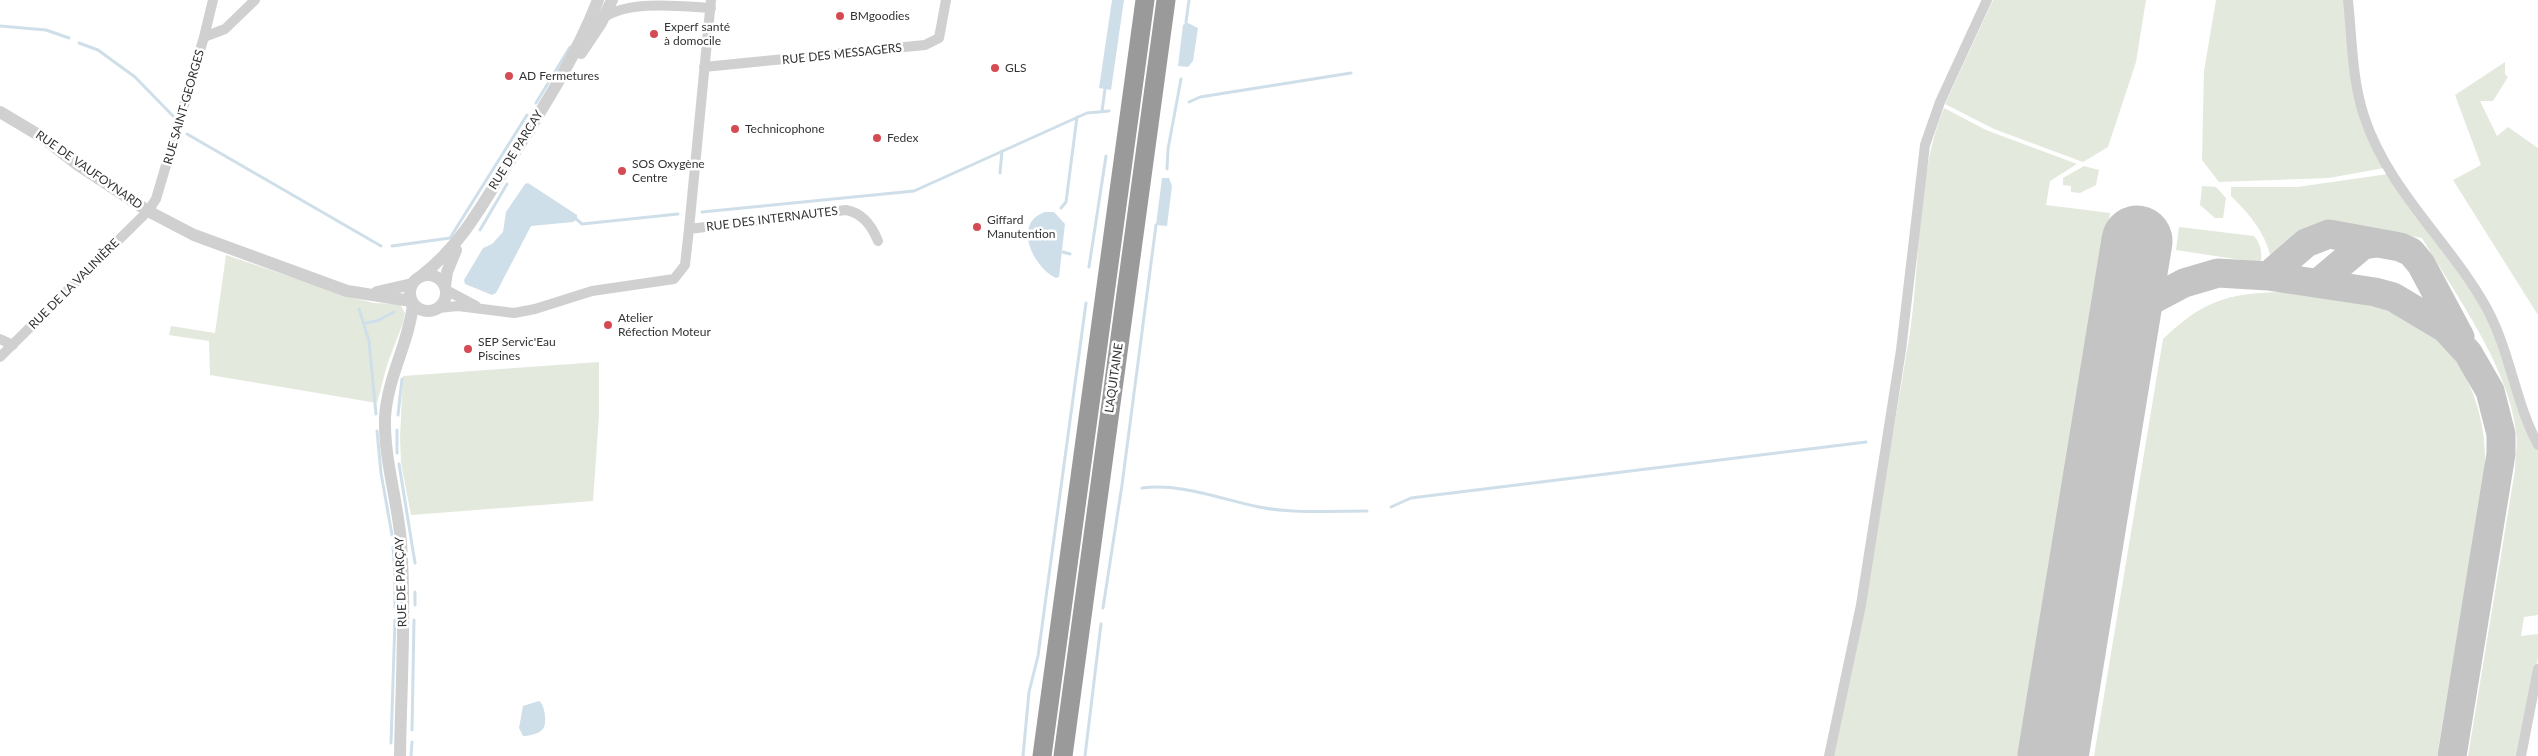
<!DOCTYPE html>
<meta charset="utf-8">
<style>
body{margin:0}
canvas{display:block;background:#fff}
</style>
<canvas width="2538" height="756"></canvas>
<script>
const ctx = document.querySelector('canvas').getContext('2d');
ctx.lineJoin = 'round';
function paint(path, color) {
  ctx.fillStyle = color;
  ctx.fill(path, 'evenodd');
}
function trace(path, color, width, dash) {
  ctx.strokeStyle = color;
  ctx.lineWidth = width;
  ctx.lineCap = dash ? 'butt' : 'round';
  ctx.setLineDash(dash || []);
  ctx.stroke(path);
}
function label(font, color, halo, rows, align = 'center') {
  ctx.font = font + ' Lato,sans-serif';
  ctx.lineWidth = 5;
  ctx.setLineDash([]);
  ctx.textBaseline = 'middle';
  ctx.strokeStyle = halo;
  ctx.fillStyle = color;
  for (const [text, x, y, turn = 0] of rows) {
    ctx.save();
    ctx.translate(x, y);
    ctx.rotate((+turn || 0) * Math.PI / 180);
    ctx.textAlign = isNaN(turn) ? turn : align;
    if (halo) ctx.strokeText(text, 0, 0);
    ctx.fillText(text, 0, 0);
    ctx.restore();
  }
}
const green = new Path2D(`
 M1993,0H2146L2136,62L2108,147L2083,162L1994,129L1945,104Z
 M2216,0H2349L2358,90L2384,168L2329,178L2219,182L2202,160L2204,71Z
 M2505,62V74L2508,77L2493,101H2480L2497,136L2508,127L2538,148V315L2453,180L2481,165L2455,95Z
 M1944,108L1986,130L2077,164L2050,181L2046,205L2110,213L2021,756H1832C1859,615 1887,474 1910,332C1921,260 1916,175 1944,108Z
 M2084,166L2099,170L2096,185L2080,193L2071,192V186L2063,185V178Z
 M2388,174L2475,296L2495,334L2538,451V615L2524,617L2521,636L2538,634V657L2523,756H2468L2515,470C2515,458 2518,444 2516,432C2509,367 2455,294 2422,238L2328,224L2278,259L2271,258C2265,232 2250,215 2231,196V187H2297Z
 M2202,186L2216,187L2226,198L2223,218H2215L2200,205Z
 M2179,227L2254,236C2261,244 2262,252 2261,263L2176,250Z
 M226,255L353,298L374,303L400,304L405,313L403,323L387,365L377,403L210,375L209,341L169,335L171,326L215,333Z
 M2282,292C2316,298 2367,301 2398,314C2460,340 2488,406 2485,470L2437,756H2094L2163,339C2203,301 2227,293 2282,292Z
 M599,362V415L593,501L411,515L401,463L400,438L403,376Z`);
const water = new Path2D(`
 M1112,0H1124L1111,90L1099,88Z
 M1186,22L1198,28L1193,61L1188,67L1178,66L1183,25Z
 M1162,178H1169L1172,186L1167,226L1156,225Z
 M528,183L577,215V219L573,222L531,226L496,293L492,295L465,284L464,280L483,248L492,244L503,232L506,212L525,184Z
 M1045,212H1054L1065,224L1059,277L1056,278C1033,267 1012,223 1045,212Z
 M539,701C545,704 548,726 542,730C538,734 528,736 523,736L519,728L523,706Z`);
const stream = new Path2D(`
 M1186,22L1189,0
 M0,26L46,30L69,38
 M79,43L98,50L135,77L173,116
 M1189,102L1200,97L1351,73
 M536,103L570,47
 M1102,111L1105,89
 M187,134L381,246
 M1167,169L1168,149L1181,79
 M1000,173L1002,151
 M1061,208L1066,202L1077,117
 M702,212L914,191L1087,113L1109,111
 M575,218L582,224L678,214
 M480,230L507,184
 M392,246L450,238L527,115
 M1063,252L1070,254
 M1089,267L1106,156
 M359,309L369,341L376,414
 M365,323L377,321L394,312
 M398,415L402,379
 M397,430V453
 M377,431L381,473L392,535
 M399,464L415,563
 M1142,488C1182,483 1220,499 1259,507C1295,514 1330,511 1367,511
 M1391,507L1411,498L1866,442
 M393,547L395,575
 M415,605V592
 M395,607V582
 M1103,608L1122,485L1156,225
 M412,730L414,620
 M391,743L395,620
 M411,756L412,742
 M1023,756L1029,692L1038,656L1086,303
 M1085,756L1101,624`);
const taxiway = new Path2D(`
 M2268,276L2306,243L2329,234L2400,247L2411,252L2421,264L2460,337
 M2318,283L2363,245L2378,243
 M2122,340L2141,310L2152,300L2184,283L2218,273L2268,276L2375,292L2393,297L2445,328L2468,353L2490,391L2501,434V454L2452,756`);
const runway = new Path2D(`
 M2053,756L2137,241`);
const minor = new Path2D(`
 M2348,0C2352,38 2352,80 2364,116C2388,190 2449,241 2486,307C2510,350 2515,402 2538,445
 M603,18C628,0 679,6 711,8
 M204,37L225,29L255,0
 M704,67L925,45L939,38L946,0
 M689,229L711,0
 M446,290L476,306
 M438,308L458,306L514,313L535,309L592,291L674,279L685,265L689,229L846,210C863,213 872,226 878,241
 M0,339L13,345
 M0,357L148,211L156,199L204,37L213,0
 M1829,756L1861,605L1901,350L1925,145L1940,102L1987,0
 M2521,756L2538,669`);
const tertiary = new Path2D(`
 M581,53L601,23L612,0
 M0,112L42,137L78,165L148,211L194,235L347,291L411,301
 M410 293a18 18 0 1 1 36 0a18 18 0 1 1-36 0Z
 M421,276C461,246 484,202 510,160C543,108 576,57 598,0
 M445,286L447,272L456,250
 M377,292L412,284
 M400,756C401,685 406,614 401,543C398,501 384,461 385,418C387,378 409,343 413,304`);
const motorway = new Path2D(`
 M1042,756L1145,0
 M1063,756L1166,0`);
const markers = [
 [840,16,5,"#d44b54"],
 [654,34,5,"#d44b54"],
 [995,68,5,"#d44b54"],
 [509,76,5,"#d44b54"],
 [735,129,5,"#d44b54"],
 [877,138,5,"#d44b54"],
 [622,171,5,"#d44b54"],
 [977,227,5,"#d44b54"],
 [608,325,5,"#d44b54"],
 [468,349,5,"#d44b54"]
];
const poiNames = [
 ["BMgoodies",850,16],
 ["Experf santé",664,27],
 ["à domocile",664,41],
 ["GLS",1005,68],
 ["AD Fermetures",519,76],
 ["Technicophone",745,129],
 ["Fedex",887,138],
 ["SOS Oxygène",632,164],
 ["Centre",632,178],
 ["Giffard",987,220],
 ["Manutention",987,234],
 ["Atelier",618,318],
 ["Réfection Moteur",618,332],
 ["SEP Servic'Eau",478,342],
 ["Piscines",478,356]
];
const streetNames = [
 ["RUE DES MESSAGERS",842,54,-6],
 ["RUE SAINT-GEORGES",184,107,-74],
 ["RUE DE PARCAY",516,150,-58],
 ["RUE DE VAUFOYNARD",89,170,35],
 ["RUE DES INTERNAUTES",772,219,-7],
 ["RUE DE LA VALINIÈRE",74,284,-45],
 ["L'AQUITAINE",1114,378,-82],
 ["RUE DE PARÇAY",401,582,-92]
];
paint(green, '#e3e9dd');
paint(water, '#cfdfe9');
trace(stream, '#cfdfe9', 3);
trace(taxiway, '#c4c4c4', 29);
trace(runway, '#c4c4c4', 71);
trace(minor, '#d0d0d0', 10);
trace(tertiary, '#d0d0d0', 12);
trace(motorway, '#9a9a9a', 19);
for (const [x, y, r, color] of markers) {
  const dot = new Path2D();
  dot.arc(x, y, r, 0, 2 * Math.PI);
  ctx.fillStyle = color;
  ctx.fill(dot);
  trace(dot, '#fff', 2);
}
label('12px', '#333', '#fff', poiNames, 'left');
label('12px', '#333', '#fff', streetNames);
</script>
